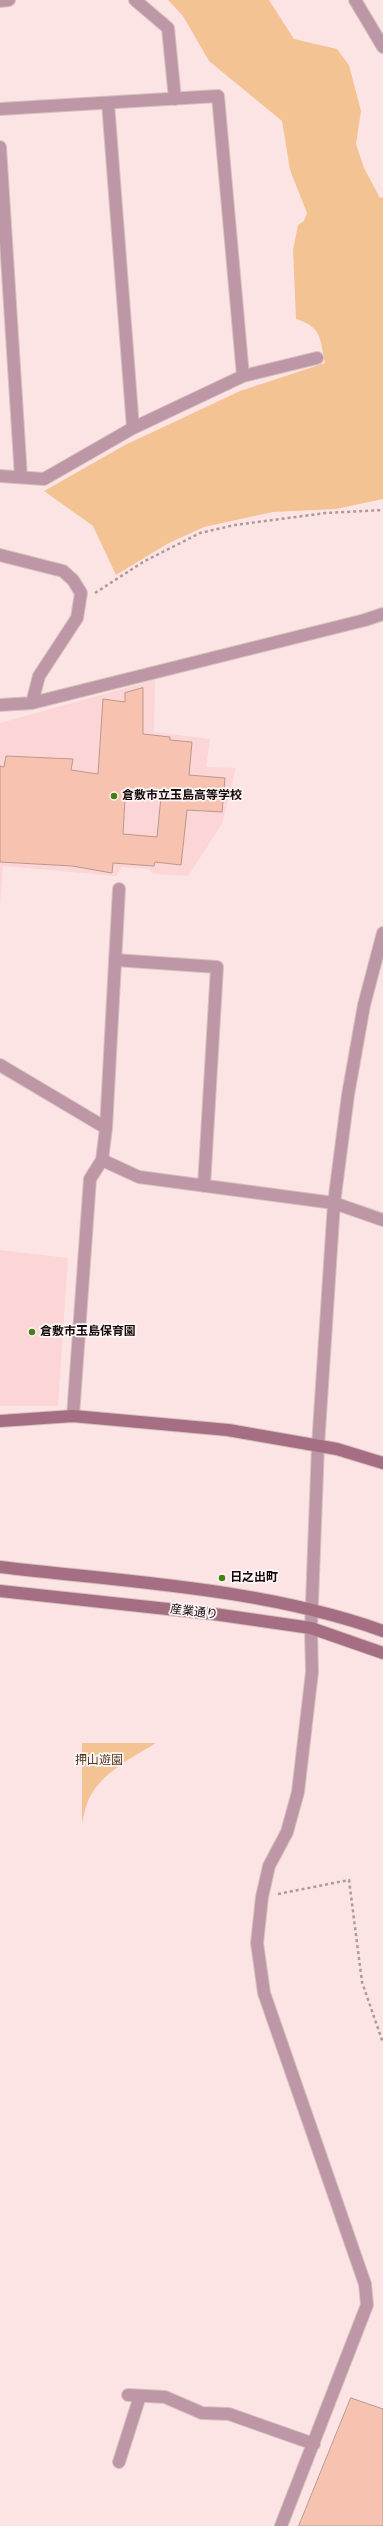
<!DOCTYPE html>
<meta charset="utf-8">
<style>
body{margin:0}
canvas{display:block;background:#fce4e4}
</style>
<canvas width="383" height="2526"></canvas>
<script>
const ctx = document.querySelector('canvas').getContext('2d');
ctx.lineJoin = 'round';
function paint(path, color) {
  ctx.fillStyle = color;
  ctx.fill(path, 'evenodd');
}
function trace(path, color, width, dash) {
  ctx.strokeStyle = color;
  ctx.lineWidth = width;
  ctx.lineCap = dash ? 'butt' : 'round';
  ctx.setLineDash(dash || []);
  ctx.stroke(path);
}
function label(font, color, halo, rows, align = 'center') {
  ctx.font = font + ' "PT Sans Narrow","Noto Sans JP",sans-serif';
  ctx.lineWidth = 3.5;
  ctx.setLineDash([]);
  ctx.textBaseline = 'middle';
  ctx.strokeStyle = halo;
  ctx.fillStyle = color;
  for (const [text, x, y, turn = 0] of rows) {
    ctx.save();
    ctx.translate(x, y);
    ctx.rotate((+turn || 0) * Math.PI / 180);
    ctx.textAlign = isNaN(turn) ? turn : align;
    if (halo) ctx.strokeText(text, 0, 0);
    ctx.fillText(text, 0, 0);
    ctx.restore();
  }
}
const built = new Path2D(`
 M155,680L154,732L210,739L206,767L236,768L222,824L188,876L153,874L149,869L122,867L116,876L3,866L0,905V723Z
 M0,1250L68,1258L58,1406H0Z`);
const green = new Path2D(`
 M168,0H269L294,39L337,49L349,65L361,111L356,144L364,168L380,198L383,197V499L336,509L273,512L204,527L167,544L116,575L93,526L44,491L125,445L240,391L325,363C320,339 322,327 296,319L293,250L298,225L304,221L307,213L290,170L282,121L209,61L183,16Z
 M82,1743H156C133,1757 105,1771 91,1795C86,1803 84,1815 82,1824Z`);
const building = new Path2D(`
 M143,688V734L170,737V740L192,742L189,775L225,778L222,812L187,810L181,865L155,862L154,866L113,863L112,873L72,866L0,862V766L4,767L6,756L73,759L71,770L98,774L103,699L125,702V693ZM161,797L157,837L123,834L125,799Z
 M351,2398L383,2409V2526H299Z`);
const path = new Path2D(`
 M95,593L143,562L200,533L235,525L326,513L383,510
 M278,1894L349,1880L362,1982L383,2043`);
const street = new Path2D(`
 M135,0L168,28L175,99
 M355,0L383,47
 M0,1L9,0
 M108,103L133,428
 M0,109L218,96L243,376
 M0,147L21,477
 M0,476L44,479L133,428L243,376L317,358
 M0,555L63,571L73,580L81,593L77,618L39,676L32,703
 M0,705L32,703L365,620L383,614
 M115,960L217,967L204,1186
 M0,1065L106,1128L102,1160L90,1179L73,1416
 M106,1128L119,889
 M102,1160L139,1177L334,1203L383,1220
 M128,2395L165,2397L202,2413L229,2414L314,2444
 M119,2462L140,2396
 M281,2526L367,2305L365,2284L264,1993L257,1943L262,1897L269,1866L287,1832L298,1792L312,1672L311,1628L318,1446L334,1203L348,1095L364,1005L383,933`);
const secondary = new Path2D(`
 M0,1421L73,1416L228,1430L337,1449L383,1463
 M0,1567C126,1582 263,1588 383,1631
 M0,1591L214,1614L311,1628L383,1653`);
const markers = [
 [114,796,4,"#477e15"],
 [32,1332,4,"#477e15"],
 [222,1578,4,"#477e15"]
];
const poiNames = [
 ["倉敷市立玉島高等学校",122,796],
 ["倉敷市玉島保育園",40,1332],
 ["日之出町",230,1578]
];
const streetNames = [
 ["産業通り",194,1612,7]
];
const parkNames = [
 ["押山遊園",99,1761]
];
paint(built, '#fcd6d6');
paint(green, '#f4c394');
paint(building, '#f7c3b0');
trace(building, '#b9988b', 1);
trace(street, '#d7c1c1', 14);
trace(secondary, '#d7c1c1', 14);
trace(path, '#ad9999', 2.5, [3, 3]);
trace(street, '#bd97a5', 12);
trace(secondary, '#a56e83', 12);
for (const [x, y, r, color] of markers) {
  const dot = new Path2D();
  dot.arc(x, y, r, 0, 2 * Math.PI);
  ctx.fillStyle = color;
  ctx.fill(dot);
  trace(dot, '#fef6f6', 1.5);
}
label('bold 12px', '#140808', '#fef6f6', poiNames, 'left');
label('12px', '#140808', '#fef6f6', streetNames);
label('12px', '#51361b', '#fef6f6', parkNames);
</script>
